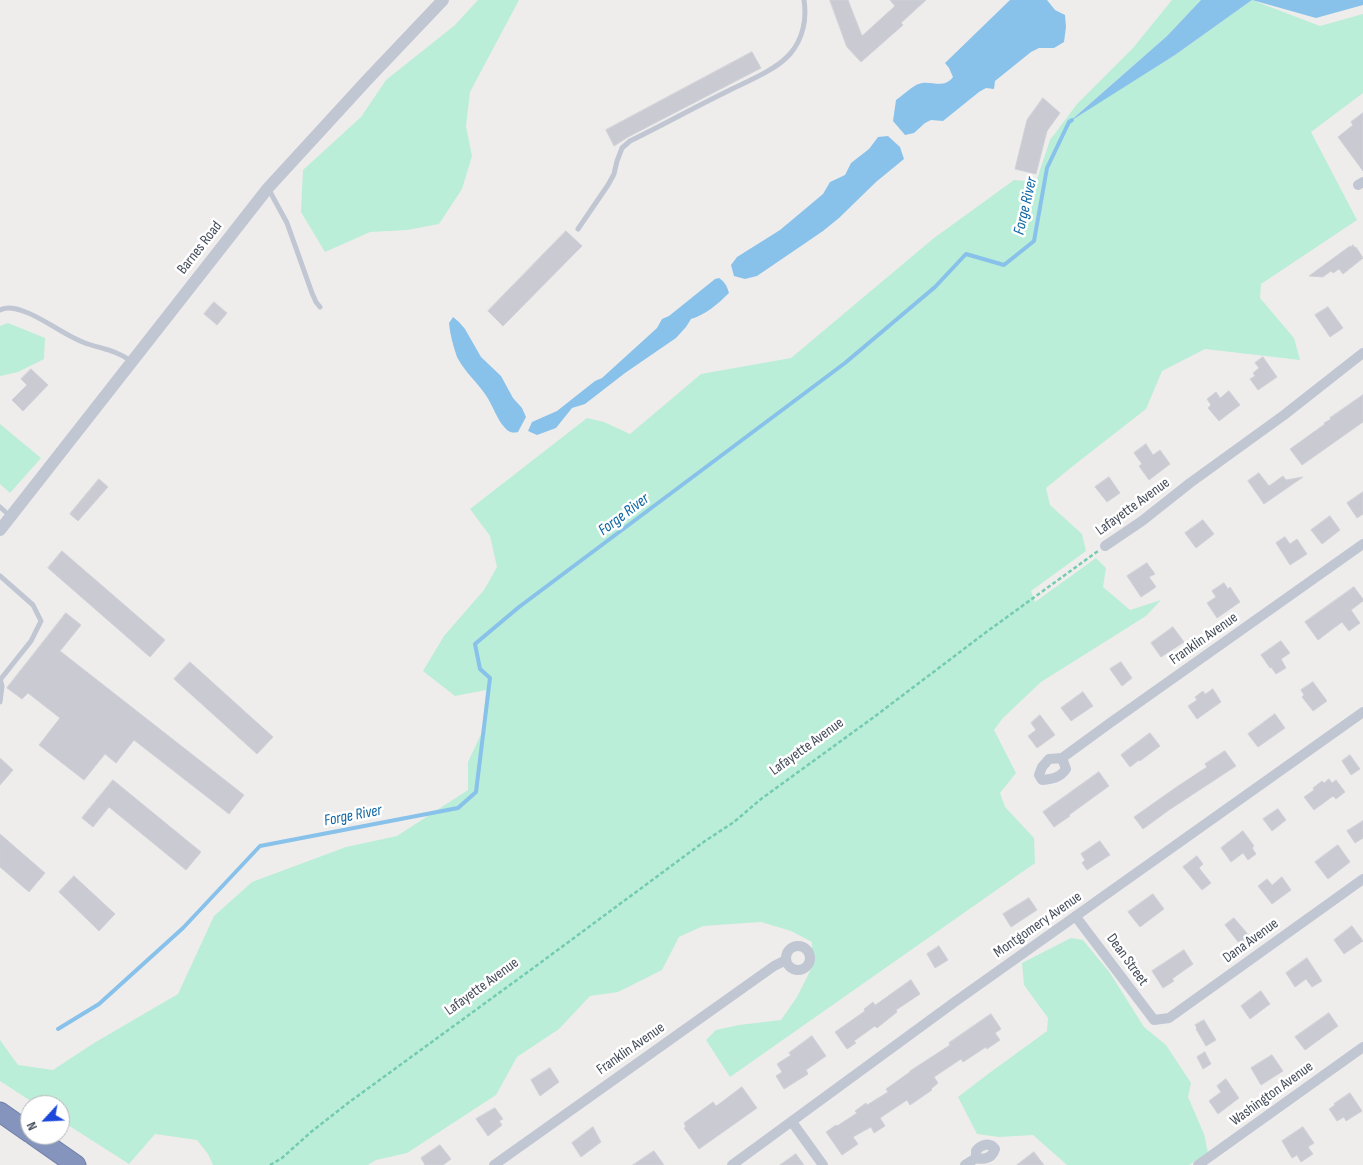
<!DOCTYPE html>
<style>
body{margin:0}
#map{position:relative;width:1363px;height:1165px;overflow:hidden;background:#efedec;font-family:"Sofia Sans Condensed",sans-serif}
canvas{display:block}
.north{position:absolute;left:20px;top:1095px;width:50px;height:50px;box-sizing:border-box;background:#fff;border:1px solid #b5b7bd;border-radius:50%;rotate:245deg;font-size:14px;font-weight:700;line-height:20px;text-align:center;color:#454c5a}
.north::after{content:'';display:block;margin:auto;width:18px;height:22px;background:#1b48db;clip-path:polygon(50% 0,100% 100%,50% 72%,0 100%)}
</style>
<div id="map">
<canvas width="1363" height="1165"></canvas>
<div class="north">N</div>
</div>
<script>
const ctx = document.querySelector('canvas').getContext('2d');
ctx.lineJoin = 'round';
function paint(path, color) {
  ctx.fillStyle = color;
  ctx.fill(path, 'evenodd');
}
function trace(path, color, width, dash) {
  ctx.strokeStyle = color;
  ctx.lineWidth = width;
  ctx.lineCap = dash ? 'butt' : 'round';
  ctx.setLineDash(dash || []);
  ctx.stroke(path);
}
function label(font, color, halo, rows, align = 'center') {
  ctx.font = font + ' "Sofia Sans Condensed",sans-serif';
  ctx.lineWidth = 5;
  ctx.setLineDash([]);
  ctx.textBaseline = 'middle';
  ctx.strokeStyle = halo;
  ctx.fillStyle = color;
  for (const [text, x, y, turn = 0] of rows) {
    ctx.save();
    ctx.translate(x, y);
    ctx.rotate((+turn || 0) * Math.PI / 180);
    ctx.textAlign = isNaN(turn) ? turn : align;
    if (halo) ctx.strokeText(text, 0, 0);
    ctx.fillText(text, 0, 0);
    ctx.restore();
  }
}
const green = new Path2D(`
 M478,0H519L470,92L466,126L472,156L462,189L439,224L407,230L370,232L325,252L301,212L303,170L361,117L386,80L455,25Z
 M1172,0H1201L1167,36L1072,119L1175,55L1252,0L1320,26L1363,14V93L1311,132L1357,220L1261,284L1260,298L1294,338L1300,360L1205,349L1162,371L1146,409L1073,466L1046,488L1050,505L1082,534L1086,551L1031,591L1035,602L1096,558L1106,568L1103,587L1130,610L1161,600L1146,616L1041,682L1002,719L994,730L1016,773L1000,793L1005,807L1034,838L1035,863L730,1077L706,1040L716,1030L739,1025L781,1020L797,997L812,967V942L791,931L761,922L703,926L679,937L662,970L618,992L590,996L559,1029L517,1057L496,1095L407,1153L376,1160L368,1165H213L208,1154L197,1140L155,1134L129,1164L60,1120V1105H37L0,1081V1040L18,1065L53,1070L94,1043L178,994L214,916L252,882L346,847L397,836L468,790V762L482,732L486,690L455,696L423,671L444,636L484,590L497,567L490,536L470,509L587,418L604,422L630,434L701,374L791,358L934,238L1014,180L1036,182L1050,140L1077,104L1133,48Z
 M8,323L45,338L44,359L18,372L0,376V326Z
 M0,424L41,458L10,493L0,484Z
 M1071,938L1083,940L1110,973L1144,1027L1166,1045L1191,1083L1188,1097L1204,1134L1208,1153L1189,1165H1067L1033,1135L999,1137L977,1134L958,1097L988,1074L1047,1031L1048,1018L1024,985L1022,963Z`);
const water = new Path2D(`
 M1010,0H1047L1055,10L1065,15L1066,27L1064,42L1054,48H1039L1031,52L995,81L994,89L986,88L979,92L943,121L931,120L925,123L914,133L905,135L893,121L896,100C902,96 909,89 916,85C930,78 942,91 953,77L949,68L945,63Z
 M1201,0H1363V5L1316,18L1252,0L1175,55L1069,122L1167,36Z
 M888,136L900,147L904,159L876,182L839,218L823,231L757,276L745,279L734,276L731,265L737,257L780,230L823,194L830,182L845,175L851,163L869,149L878,137Z
 M719,278C725,282 727,286 729,293C718,304 705,315 691,319L686,327L676,338L625,373L585,404L572,408L556,428L537,435L528,431L532,422L557,411L595,381L602,378L657,328L662,319L669,316L715,279Z
 M453,317L459,322L465,329L481,357L501,376L513,398L522,408L526,417L518,432C514,433 511,433 507,430C497,421 493,405 485,394C476,381 464,371 457,357C453,346 450,334 449,323Z`);
const stream = new Path2D(`
 M58,1029L99,1004L183,928L260,846L458,808L476,792L490,678L480,669L475,644L519,607L845,363L935,287L966,254L1004,265L1034,241L1047,168L1069,122L1072,120`);
const building = new Path2D(`
 M830,0H848L862,36L895,6L890,0H926L901,23L903,25L861,62L847,47Z
 M752,52L761,68L628,137L614,146L606,130Z
 M1043,98L1060,113L1047,131L1036,174L1015,169L1027,120Z
 M1363,113V171L1338,137L1353,125L1351,122Z
 M566,231L582,246L503,326L488,311Z
 M1353,245L1355,248L1356,247L1363,258L1343,274L1339,269L1333,273L1331,271L1323,277L1309,276L1350,246L1351,247Z
 M214,302L227,313L217,325L204,314Z
 M1328,307L1343,328L1330,337L1315,315Z
 M1263,357L1277,377L1258,390L1250,379L1255,376L1253,373L1259,368L1255,363Z
 M31,369L48,385L23,411L12,400L27,385L21,379Z
 M1229,391L1240,405L1219,421L1208,408L1211,405L1207,399L1216,392L1220,398Z
 M1363,395V422L1302,465L1290,449L1325,424L1324,423L1331,419L1330,418Z
 M1146,444L1153,455L1160,450L1170,464L1149,480L1139,466L1142,464L1134,453Z
 M1259,473L1269,486L1283,476L1286,480L1303,477L1264,504L1248,481Z
 M1109,477L1120,493L1107,502L1095,487Z
 M99,479L108,487L78,521L70,514Z
 M1363,492V514L1357,518L1347,503Z
 M1330,516L1340,530L1322,544L1311,530Z
 M1203,520L1214,534L1196,548L1185,533Z
 M1285,537L1290,544L1297,539L1307,554L1290,565L1276,543Z
 M62,551L165,640L150,657L48,568Z
 M1147,563L1155,574L1149,577L1156,587L1141,597L1127,576Z
 M1224,583L1228,589L1230,587L1240,602L1217,618L1207,603L1216,597L1212,591Z
 M1354,587L1363,599V601L1351,610L1360,623L1349,631L1342,622L1318,640L1305,622Z
 M66,613L81,625L60,651L244,795L229,814L134,740L116,763L105,754L84,780L39,745L60,718L28,693L22,699L7,688Z
 M1173,627L1184,642L1161,657L1151,643Z
 M1281,641L1290,653L1281,659L1286,668L1276,674L1271,667L1270,668L1261,655Z
 M190,662L273,737L257,754L174,679Z
 M1121,662L1132,678L1122,686L1110,669Z
 M1313,682L1327,701L1313,711L1302,697L1304,695L1301,690Z
 M1213,689L1221,702L1197,719L1188,706L1197,700L1195,697L1203,691L1205,694Z
 M1083,692L1093,706L1071,721L1061,708Z
 M1275,714L1285,728L1258,747L1248,734Z
 M1040,715L1055,735L1037,748L1028,736L1036,730L1031,723Z
 M1150,733L1160,746L1140,761L1139,760L1130,767L1121,755Z
 M1225,751L1236,766L1169,810L1143,829L1134,817L1178,786L1207,767L1205,764Z
 M1350,755L1360,769L1351,775L1342,761Z
 M0,758L13,770L0,785Z
 M1099,772L1109,786L1069,815L1070,816L1054,827L1043,812Z
 M1329,779L1332,783L1336,780L1345,792L1336,799L1333,796L1314,810L1304,797L1314,790L1313,788L1322,781L1324,783Z
 M113,780L201,852L186,870L109,807L93,827L82,818Z
 M1278,809L1286,820L1272,831L1263,819Z
 M1363,821V838L1355,843L1347,831Z
 M1243,831L1254,846L1252,848L1256,854L1248,860L1243,853L1231,862L1221,848Z
 M0,834L45,873L29,892L0,867Z
 M1100,841L1110,855L1087,870L1082,863L1085,860L1081,854Z
 M1338,845L1350,862L1328,879L1315,862Z
 M1197,856L1203,864L1199,868L1211,883L1202,890L1183,867Z
 M74,876L115,914L99,931L59,892Z
 M1282,877L1291,890L1272,904L1258,886L1267,879L1272,885Z
 M1153,894L1164,909L1140,927L1128,912Z
 M1029,898L1037,910L1011,927L1003,914Z
 M1234,918L1252,939L1242,947L1225,925Z
 M1352,926L1363,941L1344,954L1334,940Z
 M939,946L948,960L935,968L927,954Z
 M1184,950L1193,964L1172,979L1174,981L1163,988L1152,971Z
 M1307,958L1322,981L1312,987L1306,979L1295,987L1286,973Z
 M911,980L920,994L896,1010L897,1012L877,1028L875,1026L854,1041L856,1043L847,1049L835,1032L865,1011L864,1009L873,1002L875,1005Z
 M1261,991L1270,1004L1250,1019L1241,1006Z
 M1329,1013L1338,1026L1305,1050L1295,1037Z
 M991,1014L1001,1029L995,1033L1000,1040L987,1049L986,1047L963,1062L961,1059L934,1077L938,1083L931,1089L932,1090L910,1105L907,1100L880,1118L885,1126L874,1133L871,1127L853,1137L858,1144L842,1155L826,1132L836,1125L837,1126L857,1113L855,1111L866,1103L867,1105L888,1092L886,1089L910,1072V1071L950,1045L949,1043Z
 M1204,1020L1216,1040L1206,1046L1196,1029L1197,1028L1195,1025Z
 M812,1036L826,1056L806,1070L808,1074L784,1089L776,1076L782,1072L777,1064L791,1055L789,1053Z
 M1205,1052L1211,1064L1203,1069L1197,1057Z
 M1272,1055L1283,1071L1261,1085L1251,1068Z
 M550,1068L559,1082L540,1096L531,1080Z
 M1226,1079L1239,1098L1218,1114L1209,1101L1221,1092L1217,1086Z
 M742,1087L757,1108L699,1149L684,1128L686,1127L684,1123L713,1102L716,1106Z
 M1350,1093L1362,1111L1346,1121L1344,1117L1337,1121L1329,1109L1335,1105L1334,1104Z
 M495,1108L503,1119L499,1121L502,1125L488,1136L476,1119Z
 M593,1127L601,1142L581,1157L572,1143Z
 M1303,1127L1314,1143L1308,1147L1313,1154L1301,1162L1297,1155L1292,1158L1282,1141Z
 M440,1145L451,1159L443,1165H425L421,1158Z
 M654,1151L664,1165H633Z
 M1034,1152L1044,1165H1017Z
 M796,1154L804,1165H780Z`);
const path = new Path2D(`
 M270,1165L282,1158L311,1132L348,1103L536,966L705,841L734,822L761,799L874,717L985,633L1098,551`);
const service = new Path2D(`
 M268,188L287,223L312,293L316,302L320,307
 M578,229L608,185L614,174L617,161L622,148L630,141C663,125 695,107 728,91C748,81 776,70 790,54C803,39 807,19 804,0
 M0,310C7,306 15,308 23,311C44,318 63,335 85,343C102,349 116,350 131,361
 M0,507L10,516
 M0,576L33,605L41,621L31,641L0,680
 M0,679L2,686L0,702`);
const minor = new Path2D(`
 M1358,185L1363,182
 M1105,546L1142,521L1190,483L1284,415L1363,353
 M1062,758L1066,769C1060,778 1052,779 1042,780L1039,775L1042,767L1049,759L1062,758L1110,723L1363,544
 M1076,917L1154,1020L1169,1018L1363,879
 M786 958a12 12 0 1 1 24 0a12 12 0 1 1-24 0Z
 M792,1122L823,1165
 M494,1165L774,966L786,960
 M732,1165L956,1001L1363,712
 M965,1165L976,1158C985,1160 992,1158 995,1149C990,1142 981,1144 976,1151V1158
 M1198,1165L1363,1047`);
const tertiary = new Path2D(`
 M0,530L268,188L368,79L443,0`);
const motorway = new Path2D(`
 M0,1112L30,1133
 M33,1135L76,1165`);
const streetNames = [
 ["Barnes Road",200,248,-52],
 ["Lafayette Avenue",1133,507,-36],
 ["Franklin Avenue",1204,639,-35],
 ["Lafayette Avenue",807,747,-36],
 ["Montgomery Avenue",1038,925,-35],
 ["Dana Avenue",1251,941,-36],
 ["Dean Street",1127,960,54],
 ["Lafayette Avenue",482,987,-36],
 ["Franklin Avenue",631,1049,-35],
 ["Washington Avenue",1272,1094,-36]
];
const waterNames = [
 ["Forge River",1026,206,-77],
 ["Forge River",624,515,-37],
 ["Forge River",353,816,-11]
];
paint(green, '#baeed8');
paint(water, '#88c2ea');
trace(stream, '#88c2ea', 4);
paint(building, '#c9cad2');
trace(building, '#d0d1d8', 1);
trace(motorway, '#707fa7', 21);
trace(path, '#73cbb1', 2.5, [4, 2.5]);
trace(service, '#c0c6d2', 5);
trace(minor, '#c0c6d2', 10);
trace(tertiary, '#c0c6d2', 12);
trace(motorway, '#8494bc', 19);
label('15px', '#454c5a', '#fff', streetNames);
label('italic 16px', '#0e66a4', '#fff', waterNames);
</script>
